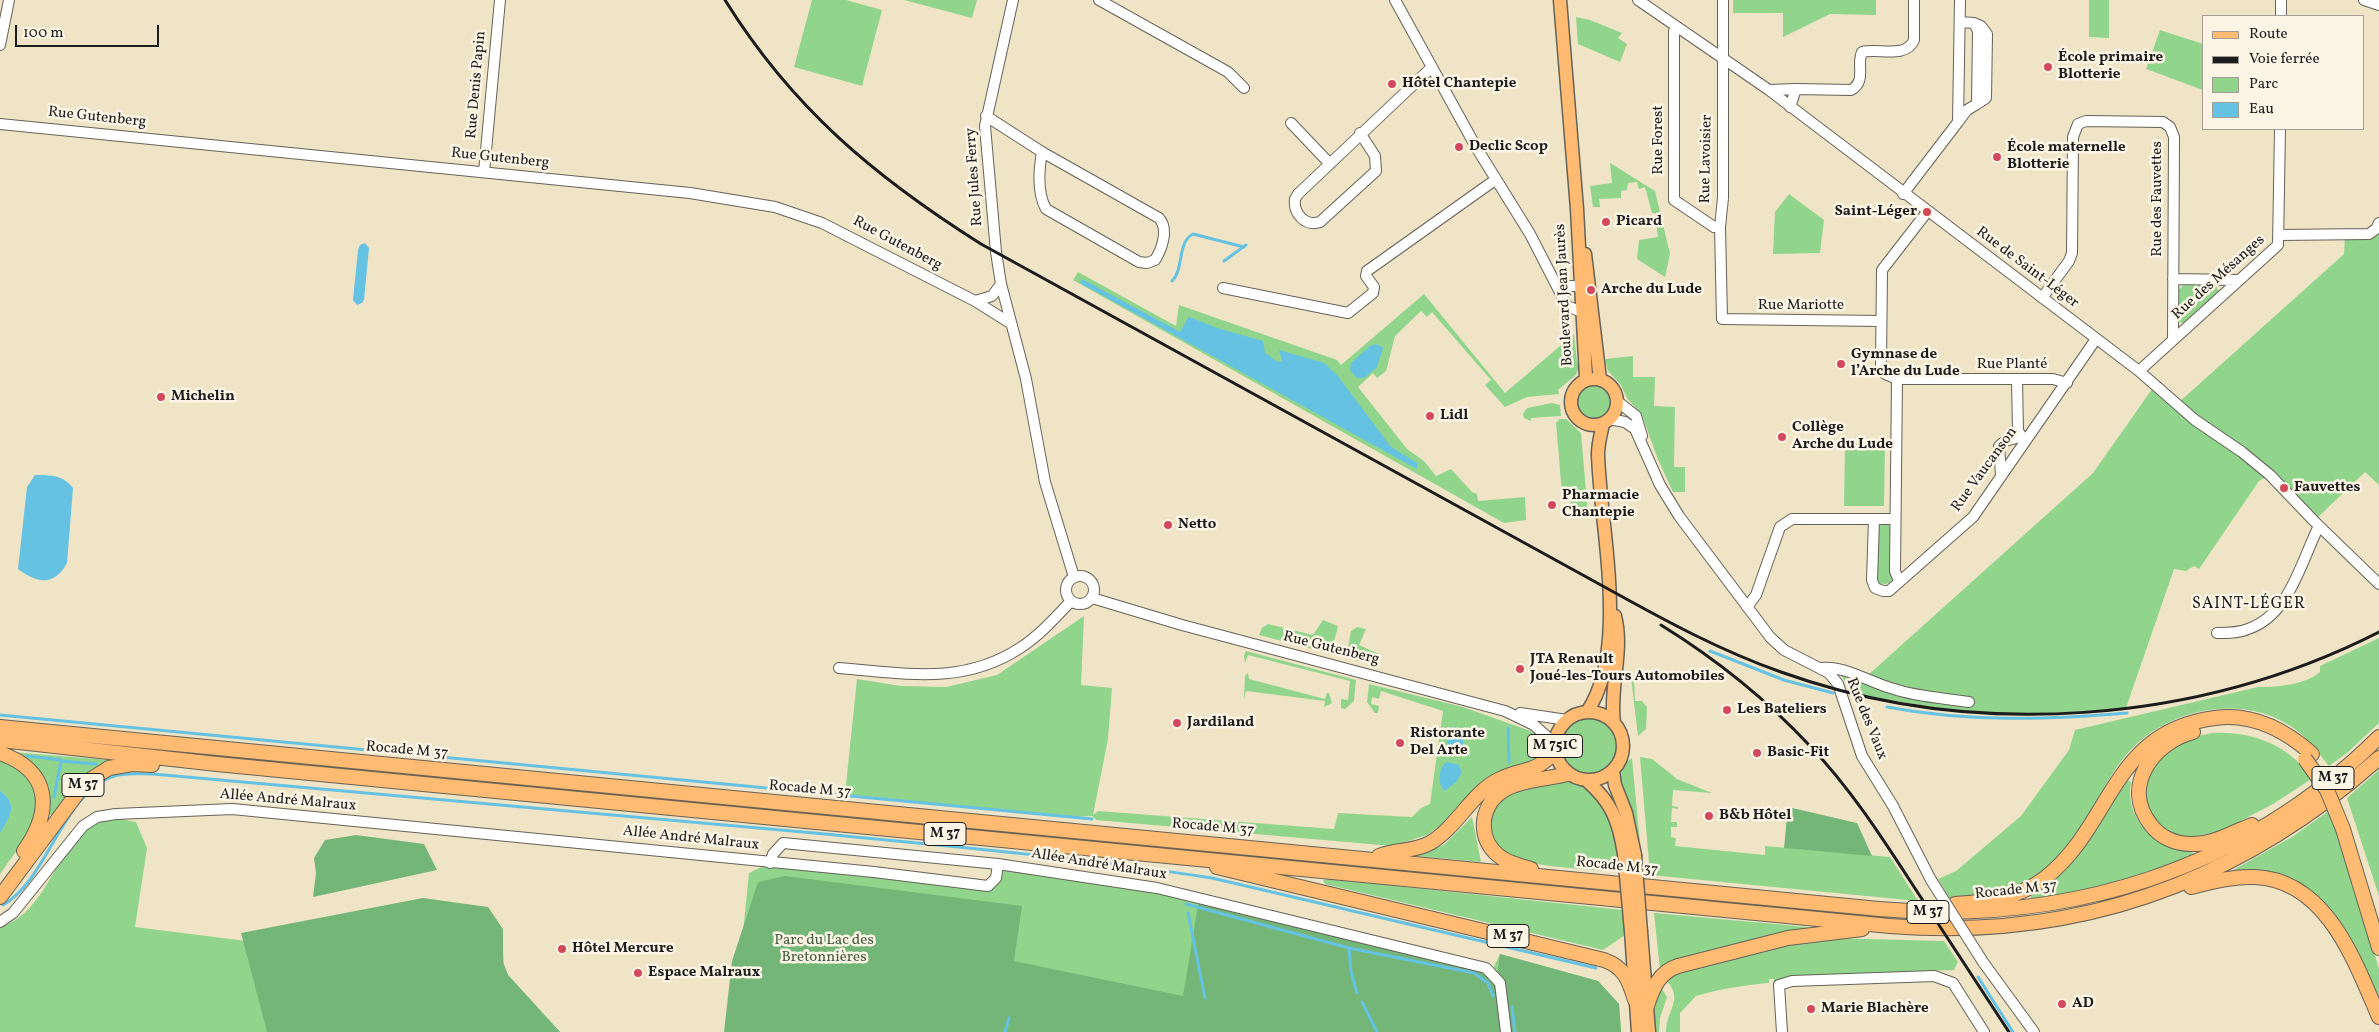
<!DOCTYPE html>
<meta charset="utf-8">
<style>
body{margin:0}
#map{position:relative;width:2379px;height:1032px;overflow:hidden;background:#f0e4c6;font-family:Vollkorn,serif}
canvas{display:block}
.legend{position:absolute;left:2202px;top:15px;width:162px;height:115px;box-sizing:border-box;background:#fcf5e5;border:1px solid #a29e95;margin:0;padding:6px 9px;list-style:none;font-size:15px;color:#1c1c1c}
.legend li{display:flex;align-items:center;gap:10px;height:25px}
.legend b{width:25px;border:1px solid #a29e95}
.scale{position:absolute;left:15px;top:25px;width:144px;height:22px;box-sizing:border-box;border:2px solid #1c1c1c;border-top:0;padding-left:6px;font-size:15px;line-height:18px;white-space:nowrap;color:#1c1c1c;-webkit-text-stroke:4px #fcf5e5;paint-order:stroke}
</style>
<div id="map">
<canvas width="2379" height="1032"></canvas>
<ul class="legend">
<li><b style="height:6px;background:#ffbb71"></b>Route</li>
<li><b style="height:6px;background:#1c1c1c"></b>Voie ferrée</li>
<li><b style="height:14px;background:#91d58d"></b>Parc</li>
<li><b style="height:14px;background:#65c2e3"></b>Eau</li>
</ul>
<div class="scale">100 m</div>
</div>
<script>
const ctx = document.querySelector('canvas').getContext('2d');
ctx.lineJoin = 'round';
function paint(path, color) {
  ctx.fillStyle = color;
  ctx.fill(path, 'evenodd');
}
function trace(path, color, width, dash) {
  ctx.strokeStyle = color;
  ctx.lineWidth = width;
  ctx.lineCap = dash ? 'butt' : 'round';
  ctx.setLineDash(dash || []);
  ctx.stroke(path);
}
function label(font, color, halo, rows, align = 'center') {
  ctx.font = font + ' Vollkorn,serif';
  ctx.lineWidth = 5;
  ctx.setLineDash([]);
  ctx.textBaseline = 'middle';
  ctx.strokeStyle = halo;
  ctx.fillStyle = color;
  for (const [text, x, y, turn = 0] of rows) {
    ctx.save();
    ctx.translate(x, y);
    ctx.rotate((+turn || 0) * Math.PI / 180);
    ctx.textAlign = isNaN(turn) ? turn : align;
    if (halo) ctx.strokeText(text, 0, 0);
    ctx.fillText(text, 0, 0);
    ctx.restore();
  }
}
const green = new Path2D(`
 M812,0H846L882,10L862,86L794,67Z
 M904,0H977L972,18Z
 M1733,0H1876V15L1830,14L1783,37V13H1733Z
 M2089,0H2109V38L2089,37Z
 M1576,17L1590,20L1622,33L1618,38L1627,44L1620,62L1578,44Z
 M2160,30L2203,44V90L2146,69Z
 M1610,163L1655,191L1670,254L1665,277L1637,259L1639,240L1658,237L1655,213H1652L1645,187L1639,189L1637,182L1628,183L1627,190L1621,191V198L1599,199L1600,207H1593L1590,186L1612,183Z
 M1789,194L1824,220L1820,253L1773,254L1775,212Z
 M2379,232V485L2365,472L2314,521L2270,475L2259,481L2199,569L2194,566L2186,571L2174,569L2126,708C2080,712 2035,715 1989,713C1943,711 1898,701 1853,693L1831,662L1867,676L2093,473L2155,385L2177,404L2344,254L2345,235Z
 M1078,272L1176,326L1179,305L1337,360L1341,365L1424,294L1505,393L1574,334L1577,363H1580L1576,375L1558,390L1559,394L1527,397L1505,407L1485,385L1491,380L1432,312L1427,317L1421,311L1395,336L1386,371L1377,378L1373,373L1358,387L1407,449L1424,461L1436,476L1451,469L1472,492L1477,494L1478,501L1525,497L1526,520L1504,523L1073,280Z
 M2186,283L2215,284L2219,292L2185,324L2177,321L2178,290Z
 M1633,356V377H1655L1654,406L1675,407L1674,467H1685V492H1673L1657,457L1642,415L1627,398L1621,385L1608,371L1605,359Z
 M1575 402a19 19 0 1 1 38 0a19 19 0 1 1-38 0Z
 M1552,403L1560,405L1561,416L1531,418V421L1524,418L1523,414L1527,408Z
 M1558,419H1566L1581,433L1588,514L1572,516L1570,495L1562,494L1556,422L1559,421Z
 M1845,444H1885L1884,506H1844Z
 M1883,523L1889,525L1892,530V579L1890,583L1880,585L1876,578L1877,529Z
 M1084,616L1081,685L1112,688L1108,739L1093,815L1098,811L1334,829L1338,813L1412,817L1421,808L1430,804L1443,711L1381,691L1379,699L1372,697L1371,704L1379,706L1378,713H1375L1367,702L1369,684L1463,707L1539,734L1546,744V751L1533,763L1507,768L1486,778L1475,787L1442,824L1427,835L1392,846L1096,820L1092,816L1072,817L845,794L857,679L901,686L946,687L997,675Z
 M1323,620L1338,626L1331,654L1259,635L1262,628L1268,624L1313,635Z
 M1357,627L1366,629L1359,645L1379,654L1375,665L1346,658L1351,631Z
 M2379,638V723L2348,752L2329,766C2318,752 2307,737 2292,727C2239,691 2159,710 2122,760C2096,794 2083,838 2049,866C2021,890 1986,898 1950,899L1938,879L1956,871L2021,816L2069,750L2075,730L2258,687C2277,687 2305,685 2320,672V666Z
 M1246,651L1356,680L1354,701L1345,709L1341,708V699L1348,700L1350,681L1248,655L1245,663L1244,656Z
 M1248,673L1249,679L1325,699L1327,693H1329L1332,703L1324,707L1325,701L1246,691L1244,699L1245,676Z
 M1631,677H1634L1635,701H1642L1647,707L1646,729L1638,736Z
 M1559 745a29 29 0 1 1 58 0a29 29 0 1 1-58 0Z
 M2212,733C2254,731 2287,745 2313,778L2273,804L2221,831L2191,837L2175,835L2166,831L2153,818L2146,800L2148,776L2166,752L2194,737Z
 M13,752L108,760L109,761L52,816L49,813C48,789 35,763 13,752Z
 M1640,757L1652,759L1677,779L1712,793L1673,790L1672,806L1678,807V809L1672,808L1671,822H1677V827H1671V837L1676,838L1675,846L1765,855V846L1890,857L1918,901L1650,875Z
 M1632,758L1641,854L1629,804L1618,780L1621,766Z
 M0,759C12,762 24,771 30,782C50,816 18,847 0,874Z
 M2379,770V896L2347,798Z
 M1567,780L1585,786L1599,795L1617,831L1620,872C1592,869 1525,868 1503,853C1496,847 1489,835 1489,826C1488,788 1539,786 1567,780Z
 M2127,780L2131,782C2124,819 2156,850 2192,851L2193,854C2142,877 2087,891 2031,899V892L2122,781Z
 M2330,810L2343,847L2379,969V1007L2317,898L2233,870L2292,837Z
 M1472,817L1481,862L1418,856L1445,844Z
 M114,818L136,822L147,848L135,927L477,970L503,949L504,968L508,975L560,1032H0V927C6,925 12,922 17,919C56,892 60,829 114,818Z
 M770,863L988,886L998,864L1157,888L1492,971L1500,954L1598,981L1619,1004L1621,1032H733L749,873Z
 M1328,879L1623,910L1625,935L1603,950L1325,884L1323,880Z
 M1654,913L1819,928L1660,970Z
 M1826,938L1944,941L1958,962L1954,970L1791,976L1774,983V979H1769V983C1744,985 1720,989 1696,996L1680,1013V1032H1666C1666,1008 1686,1000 1664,978L1669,973L1782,944Z
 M1659,984L1667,997L1660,1018L1659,1032H1655L1653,1001Z`);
const forest = new Path2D(`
 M1788,807L1857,823L1872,856L1784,848Z
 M356,835L424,844L437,870L313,897L316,873L314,858L325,840Z
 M785,876L1022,906L1014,961L1183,996L1199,899L1477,964L1497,976L1500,954L1598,981L1619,1004L1621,1032H724L732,961L758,882Z
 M423,898L488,907L503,929V962L508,975L560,1032H267L241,933Z`);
const water = new Path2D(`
 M365,243L369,248L364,300L362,303L357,305L353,300L358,250L360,245Z
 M1082,279L1180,332L1188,318L1190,317L1217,328L1263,341L1265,353L1278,362L1282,361L1279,350L1324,363L1337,375L1391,447L1417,463V469L1080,283Z
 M1376,344L1383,348L1377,367L1364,378H1357L1350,370L1351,363L1370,346Z
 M35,475C51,475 63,475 73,488L67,563C54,587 37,583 18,569L27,487Z
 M1451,727L1456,728C1463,735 1466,747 1461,755L1452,756C1446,750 1446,734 1451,727Z
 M1447,762L1459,765L1462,773L1456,782L1445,791C1437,785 1438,767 1447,762Z
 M0,791C19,805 10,816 0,833Z`);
const stream = new Path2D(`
 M1224,261L1246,245
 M1172,281C1184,270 1177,242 1193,234L1244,247
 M1710,651L1784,680L1833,693
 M1887,707C1967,722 2046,720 2127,713
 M0,715L1092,819
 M1508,728L1509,762
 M27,756L61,760
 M54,797L61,761L96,764
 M1186,904L1349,948L1351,972L1357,993
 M3,905C48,879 62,796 111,777C124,772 139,774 153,774C369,792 586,811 803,832C939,845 1076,857 1212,878L1596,968
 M1188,913L1205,998
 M1349,948L1474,973L1488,983L1493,996
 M1978,977L2013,1032
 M1362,1002L1377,1032
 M1512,1007L1515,1032
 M1005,1032L1009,1018`);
const minor = new Path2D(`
 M1013,0L985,126L996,252L1001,284L1026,379L1045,482L1074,577
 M1099,0L1228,72L1244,88
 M1395,0L1476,147L1530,234L1567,306L1582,312
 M1638,0L1769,90L2139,371L2195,420L2242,452L2270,475L2314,521L2379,584
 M1723,0V198L1720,227L1722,319L1881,321
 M2364,0L2379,5
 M2281,16V0
 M1974,23L1981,26L1987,34L1986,98L1977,104
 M1677,27L1674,31V200L1714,227H1720
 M0,45L9,0
 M1796,89L1851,90C1867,81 1856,65 1862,52C1879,48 1906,59 1914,40V0
 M1769,90L1796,89L1790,107
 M986,116L1042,152L1159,218C1169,229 1162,249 1155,260L1147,263L1139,262L1046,209C1037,193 1039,169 1042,152
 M1958,122L1967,110L1977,104L1978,31L1974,23L1960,22
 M1291,123L1330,164
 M0,124L690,193L775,207L822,223L975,301L1010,323
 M1360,133L1375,156L1376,171L1320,222C1305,227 1293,213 1295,199L1298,194L1432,67
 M484,172L500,0
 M1903,194L1958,122L1960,0
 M1927,212L1882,270L1881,365L1885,374L1897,379H2053L2067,383
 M2279,235L2369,234L2376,229L2379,223
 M2173,279L2239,280
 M1558,286H1576L1586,291
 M1223,288L1348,313L1373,293L1374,287L1366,276L1367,271L1495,180
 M2042,298L2069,261L2072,253L2073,137L2078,124L2086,121L2163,122L2170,127L2174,137L2173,339
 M975,301L992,296L1001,284
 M2139,371L2278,245L2280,129
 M1897,379L1895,571L1899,581
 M2017,380L2018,431L2025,441
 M1617,401L1636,416L1642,436
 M1609,419L1625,422L1635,429L1660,485L1679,516L1770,637L1784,650L1829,673L1838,684L1862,756L1893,806L1931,880
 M2001,475L1999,446L2005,441L2020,437
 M1874,520L1872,580L1875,588L1883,591H1889L1973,517L2096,339
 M1066 590a14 14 0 1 1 28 0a14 14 0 1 1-28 0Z
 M1092,598L1182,625L1505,711L1534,725L1555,744
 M1747,607L1756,595L1780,527L1792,519H1895
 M2217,633C2228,633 2239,633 2248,629C2290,615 2301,561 2319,526
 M839,668C904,673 962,686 1020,648C1039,636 1056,617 1071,601
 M1821,668C1845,665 1870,683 1894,689C1918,697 1944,698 1969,702
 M1520,713L1567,720
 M770,863L773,854L783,843L998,864L1157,888L1486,968L1500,983L1506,1032
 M0,922L13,913L83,826L97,817L116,814L232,809L874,872L988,886L996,878L998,864
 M1983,962L2034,1032
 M1782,1032L1779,985L1792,981L1934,976L1953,983L1984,1032`);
const major = new Path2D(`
 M1560,0L1577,209L1586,378
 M1585,254L1600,379
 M1571 402a23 23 0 1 1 46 0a23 23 0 1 1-46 0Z
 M1555 746a34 34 0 1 1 68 0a34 34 0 1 1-68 0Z
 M1587,712C1630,648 1600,528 1598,454C1598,444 1601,433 1603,424
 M1614,723C1609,687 1624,652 1615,616
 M1613,771L1615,785L1626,813L1635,855
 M1586,780C1612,802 1619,822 1624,854
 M1631,931L1638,1032
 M1641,932L1649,1032`);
const highway = new Path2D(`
 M0,727L1879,909C2067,925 2244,871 2379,737
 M2193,732C2152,743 2121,787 2151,825C2160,837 2175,844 2191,844C2213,845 2232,832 2252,825
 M0,740L217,764L1890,926C2078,941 2239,883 2379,758
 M0,753C51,771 53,810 24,851
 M2343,829L2379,948
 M1379,856C1395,849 1414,852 1430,843C1457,827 1471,794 1498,780C1523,767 1533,775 1555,752
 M1217,867L1604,960C1624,967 1629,980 1635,1000
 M1531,869C1520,866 1508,863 1499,856C1477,839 1480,807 1501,792C1518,780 1548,779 1568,774
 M2191,887C2212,882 2234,876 2255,877C2327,880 2355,962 2379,1017
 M0,897L85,783L109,768L132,764L152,765
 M1955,904C1987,902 2019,898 2045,878C2113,825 2111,731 2215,718C2252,713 2285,730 2312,754
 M1647,1006C1653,988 1659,972 1678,966L1788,938L1862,929`);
const rail = new Path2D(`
 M725,0C792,108 875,177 981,244L1610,590C1666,621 1721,651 1781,672C1973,741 2198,724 2379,632
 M1661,625C1716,659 1766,699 1810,746C1853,791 1886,844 1920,896C1949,941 1979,986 2009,1032`);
const minorBridge = new Path2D(`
 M1931,880L1983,962`);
const majorBridge = new Path2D(`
 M1624,854L1631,931
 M1635,855L1641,932`);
const highwayBridge = new Path2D(`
 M2305,759L2327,790L2343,829`);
const markers = [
 [2048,67,5,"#d1495b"],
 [1392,84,5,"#d1495b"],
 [1459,147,5,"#d1495b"],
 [1997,157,5,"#d1495b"],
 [1927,212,5,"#d1495b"],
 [1606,222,5,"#d1495b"],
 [1591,290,5,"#d1495b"],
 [1841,364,5,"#d1495b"],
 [161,397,5,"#d1495b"],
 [1430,416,5,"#d1495b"],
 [1782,437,5,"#d1495b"],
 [2284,488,5,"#d1495b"],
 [1552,505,5,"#d1495b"],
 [1168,525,5,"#d1495b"],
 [1520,669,5,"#d1495b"],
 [1727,710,5,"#d1495b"],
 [1177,723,5,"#d1495b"],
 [1400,743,5,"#d1495b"],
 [1757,753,5,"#d1495b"],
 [1709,816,5,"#d1495b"],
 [562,949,5,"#d1495b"],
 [638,973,5,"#d1495b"],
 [2062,1004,5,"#d1495b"],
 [1811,1009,5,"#d1495b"]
];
const shields = [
 [1555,746,55],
 [2333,778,42],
 [83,785,42],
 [945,834,42],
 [1928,912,42],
 [1508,936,42]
];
const shieldNames = [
 ["M 751C",1555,746],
 ["M 37",2333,778],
 ["M 37",83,785],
 ["M 37",945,834],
 ["M 37",1928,912],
 ["M 37",1508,936]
];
const poiNames = [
 ["École primaire",2058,58],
 ["Blotterie",2058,75],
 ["Hôtel Chantepie",1402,84],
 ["Declic Scop",1469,147],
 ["École maternelle",2007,148],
 ["Blotterie",2007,165],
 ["Saint-Léger",1917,212,"right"],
 ["Picard",1616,222],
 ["Arche du Lude",1601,290],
 ["Gymnase de",1851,355],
 ["l’Arche du Lude",1851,372],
 ["Michelin",171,397],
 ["Lidl",1440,416],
 ["Collège",1792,428],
 ["Arche du Lude",1792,445],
 ["Fauvettes",2294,488],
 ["Pharmacie",1562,496],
 ["Chantepie",1562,513],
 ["Netto",1178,525],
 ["JTA Renault",1530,660],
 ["Joué-les-Tours Automobiles",1530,677],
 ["Les Bateliers",1737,710],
 ["Jardiland",1187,723],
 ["Ristorante",1410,734],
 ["Del Arte",1410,751],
 ["Basic-Fit",1767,753],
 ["B&b Hôtel",1719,816],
 ["Hôtel Mercure",572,949],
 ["Espace Malraux",648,973],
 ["AD",2072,1004],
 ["Marie Blachère",1821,1009]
];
const streetNames = [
 ["Rue Denis Papin",477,85,-85],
 ["Rue Gutenberg",97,118,6],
 ["Rue Forest",1659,140,-90],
 ["Rue Gutenberg",500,159,6],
 ["Rue Lavoisier",1707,159,-89],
 ["Rue Jules Ferry",975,177,-94],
 ["Rue des Fauvettes",2158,199,-90],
 ["Rue Gutenberg",897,244,28],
 ["Rue de Saint-Léger",2027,268,37],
 ["Rue des Mésanges",2219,278,-42],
 ["Boulevard Jean Jaurès",1565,295,-93],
 ["Rue Mariotte",1801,306],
 ["Rue Planté",2012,365],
 ["Rue Vaucanson",1985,470,-54],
 ["Rue Gutenberg",1331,649,14],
 ["Rue des Vaux",1866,719,68],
 ["Rocade M 37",407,751,5],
 ["Rocade M 37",810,790,5],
 ["Allée André Malraux",288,801,5],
 ["Rocade M 37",1213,828,5],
 ["Allée André Malraux",691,839,6],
 ["Allée André Malraux",1099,865,9],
 ["Rocade M 37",1617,867,6],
 ["Rocade M 37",2016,891,-6]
];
const parkNames = [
 ["Parc du Lac des",824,941],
 ["Bretonnières",824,958]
];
const neighbourhoodNames = [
 ["SAINT-LÉGER",2249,605]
];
paint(green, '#91d58d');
paint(forest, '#74b678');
paint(water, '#65c2e3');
trace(stream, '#65c2e3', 3);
trace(minor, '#666258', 12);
trace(major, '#666258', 15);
trace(highway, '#666258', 16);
trace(minor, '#fff', 10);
trace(major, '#ffbb71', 12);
trace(highway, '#ffbb71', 14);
trace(rail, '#1c1c1c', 3);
trace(minorBridge, '#666258', 12, []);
trace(majorBridge, '#666258', 15, []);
trace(highwayBridge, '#666258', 16, []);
trace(minorBridge, '#fff', 10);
trace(majorBridge, '#ffbb71', 12);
trace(highwayBridge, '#ffbb71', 14);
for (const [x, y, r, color] of markers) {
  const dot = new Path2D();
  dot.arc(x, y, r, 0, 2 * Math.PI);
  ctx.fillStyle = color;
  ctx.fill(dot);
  trace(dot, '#fcf5e5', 2);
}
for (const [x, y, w] of shields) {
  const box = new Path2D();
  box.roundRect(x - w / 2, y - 11.5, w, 23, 4);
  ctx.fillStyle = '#fcf5e5';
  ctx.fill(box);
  trace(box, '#1c1c1c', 1);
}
label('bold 14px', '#1c1c1c', null, shieldNames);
label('bold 15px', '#1c1c1c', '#fcf5e5', poiNames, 'left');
label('15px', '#1c1c1c', '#fcf5e5', streetNames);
label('15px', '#455d44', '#fcf5e5', parkNames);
ctx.letterSpacing = '1px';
label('16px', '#1c1c1c', '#fcf5e5', neighbourhoodNames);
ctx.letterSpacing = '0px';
</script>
